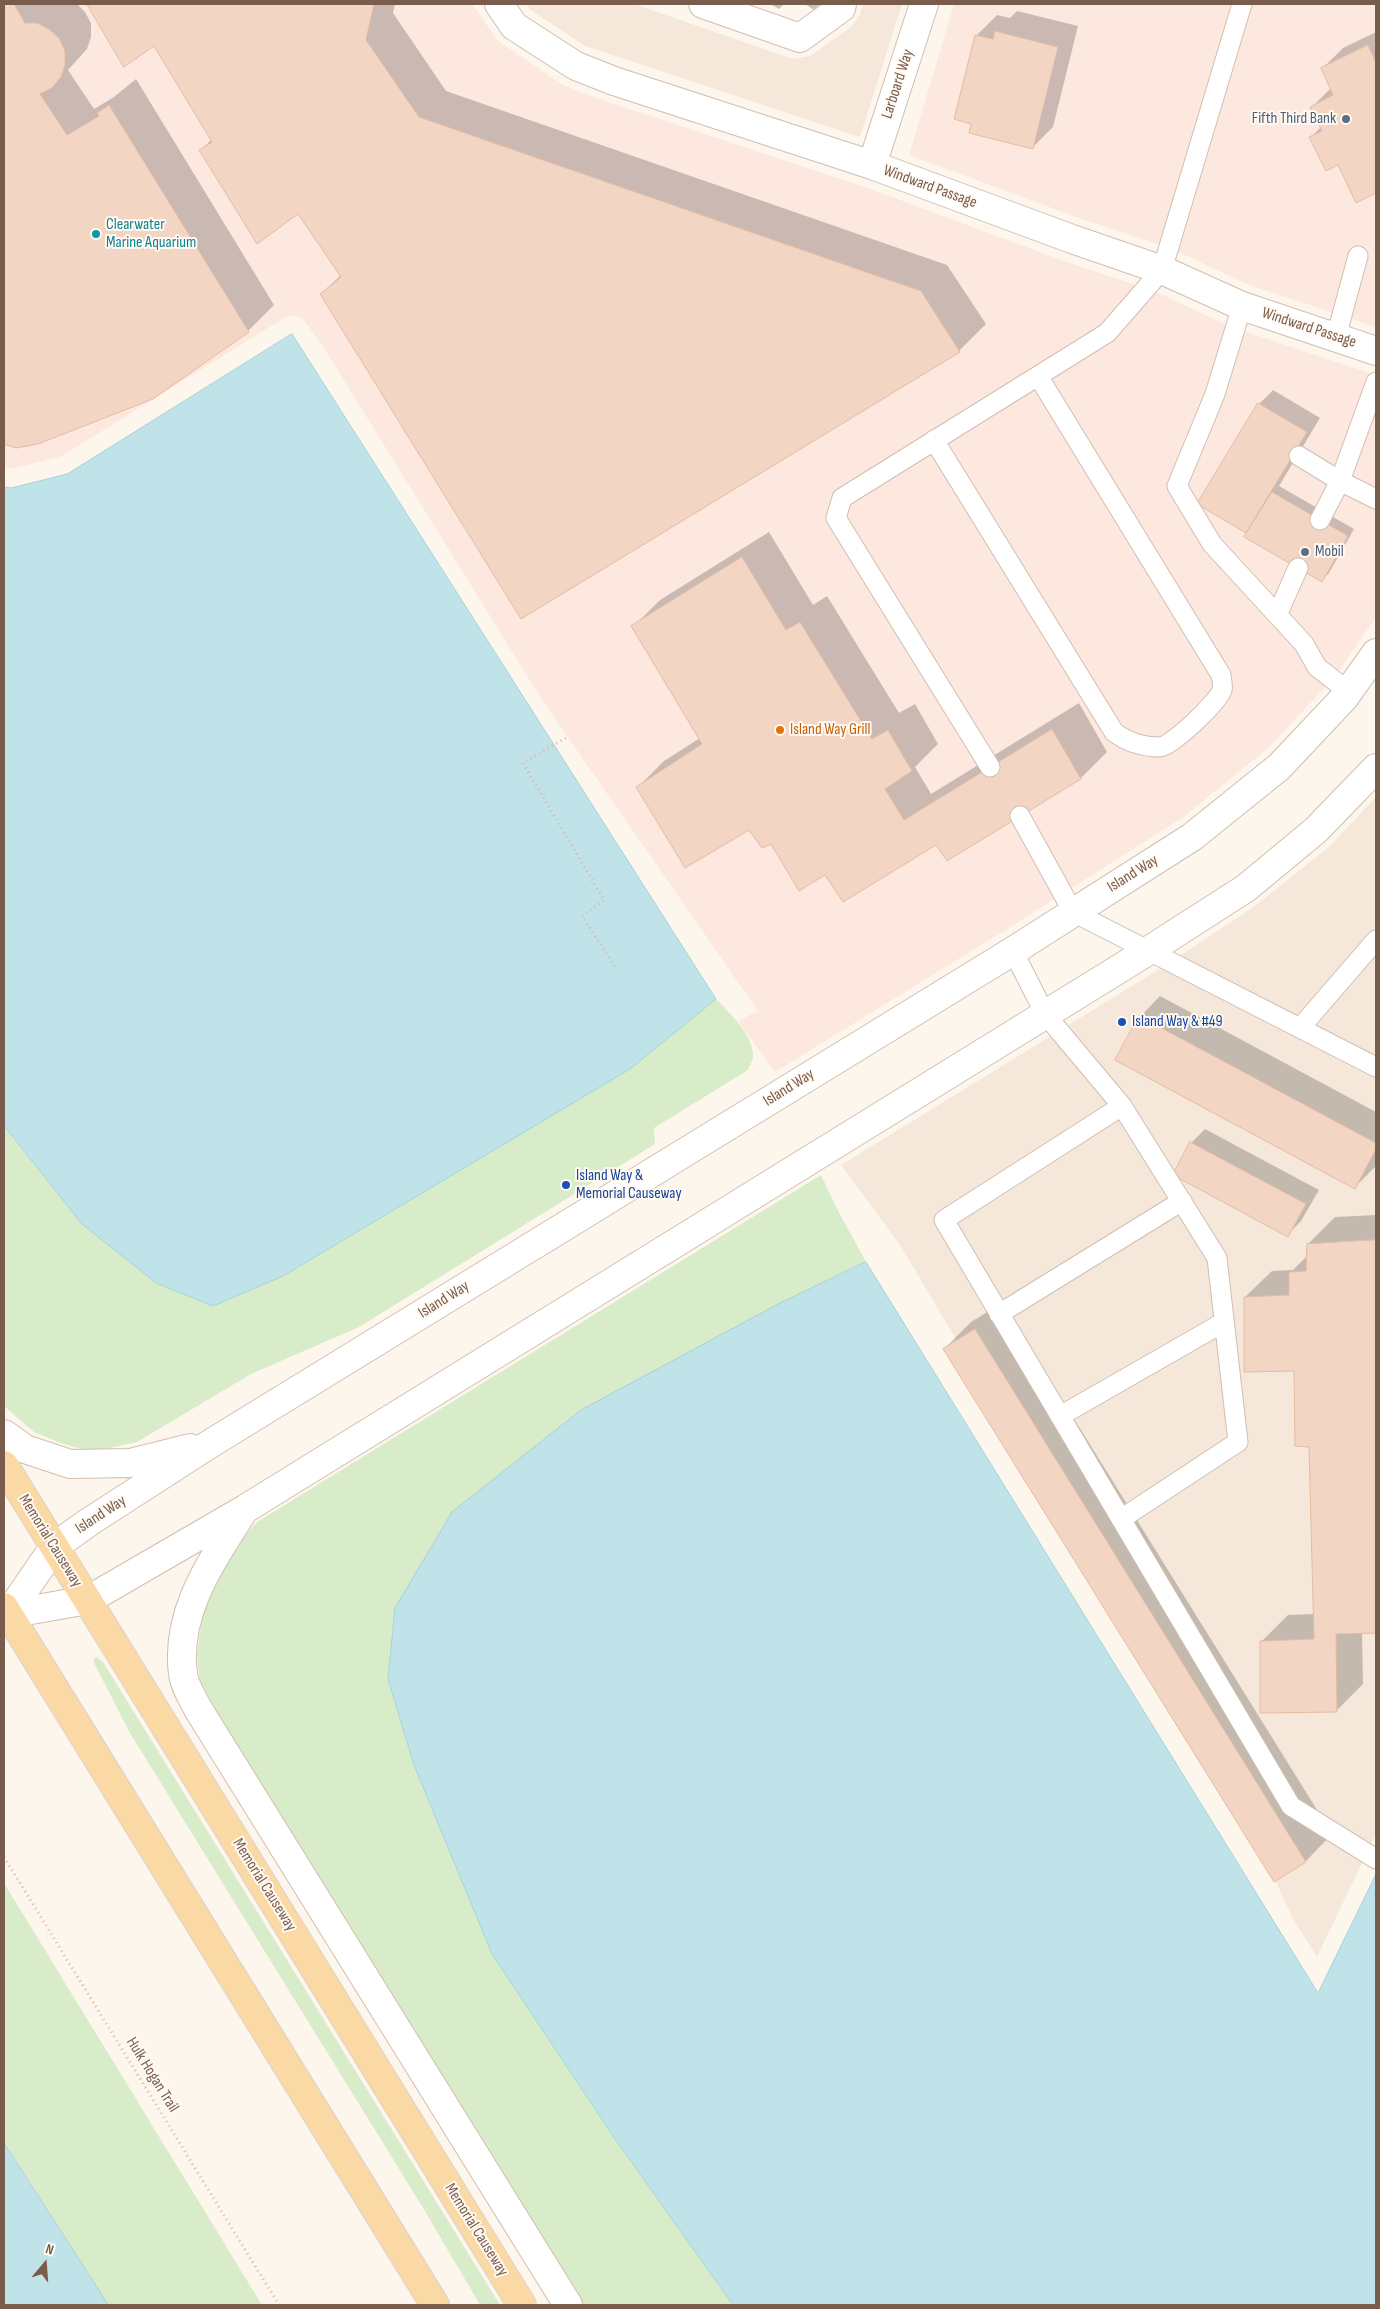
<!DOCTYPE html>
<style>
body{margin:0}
#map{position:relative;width:1380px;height:2309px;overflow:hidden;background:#fdf6ec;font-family:"Sofia Sans Condensed",sans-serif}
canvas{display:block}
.frame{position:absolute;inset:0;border:5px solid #7a5c4d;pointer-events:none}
.north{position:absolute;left:20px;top:2239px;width:50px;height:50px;-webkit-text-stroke:4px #fffaf3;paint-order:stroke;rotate:18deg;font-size:14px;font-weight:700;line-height:20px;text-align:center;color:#7a5c4d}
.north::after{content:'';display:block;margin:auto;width:18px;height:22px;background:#7a5c4d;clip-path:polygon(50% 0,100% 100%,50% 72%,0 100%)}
</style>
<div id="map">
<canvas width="1380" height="2309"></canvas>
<div class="frame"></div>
<div class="north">N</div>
</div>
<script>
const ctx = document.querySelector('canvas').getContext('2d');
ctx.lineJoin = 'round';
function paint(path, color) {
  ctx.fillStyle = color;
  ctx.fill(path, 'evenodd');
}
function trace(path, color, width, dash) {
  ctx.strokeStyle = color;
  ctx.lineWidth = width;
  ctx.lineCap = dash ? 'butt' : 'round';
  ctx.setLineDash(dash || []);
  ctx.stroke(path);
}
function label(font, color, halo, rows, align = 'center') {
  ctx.font = font + ' "Sofia Sans Condensed",sans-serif';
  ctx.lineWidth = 4;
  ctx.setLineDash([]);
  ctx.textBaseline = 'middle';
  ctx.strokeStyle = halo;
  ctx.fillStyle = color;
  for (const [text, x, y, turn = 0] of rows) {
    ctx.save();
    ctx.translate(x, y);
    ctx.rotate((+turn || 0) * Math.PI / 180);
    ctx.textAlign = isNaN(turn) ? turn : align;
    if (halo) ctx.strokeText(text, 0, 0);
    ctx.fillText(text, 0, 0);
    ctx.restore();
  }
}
const residential = new Path2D(`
 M526,4H634L793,59L810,56L851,27L860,15L863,4H902L860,137L585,46L529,9Z
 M1376,797V1834L1317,1957L1293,1919L1268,1865L900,1245L841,1165L1158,970L1255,906L1330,846Z`);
const commercial = new Path2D(`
 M4,4H472L498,41L565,86L608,102L865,187L1064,261L1154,291L1231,327L1376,375V617L1334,678L1266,750L1182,818L1004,931L775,1072L738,1021L758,1011L542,700L322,345L303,319L294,315L284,318L62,456L12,469L4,467Z
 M954,4H1376V327L1247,284L1170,248L1079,218L909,155Z`);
const green = new Path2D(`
 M716,999C729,1012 753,1035 753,1055C754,1059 750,1065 748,1070L654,1128L655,1144L359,1327L251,1374L137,1442L104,1449H82L60,1443L34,1432L4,1406V1127L82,1224L156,1283L213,1306L283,1276L630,1069Z
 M821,1175L836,1207L866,1262L778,1304L395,1608L388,1679L414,1765L492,1954L613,2136L733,2305H578L201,1694L197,1654L202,1618L229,1553L257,1522Z
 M97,1657L103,1662L500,2305H480L425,2211L130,1733L94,1663V1658Z
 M4,1883L262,2305H108L4,2142Z`);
const water = new Path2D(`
 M292,334L716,999L630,1069L283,1276L213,1306L156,1283L82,1224L4,1126V487L11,488L67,474Z
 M866,1262L1318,1993L1376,1874V2305H733L613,2136L492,1954L414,1765L388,1679L395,1608L452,1512L581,1410L778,1304Z
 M4,2143L97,2287L108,2305H4Z`);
const shadow = new Path2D(`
 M4,4H77L85,12L91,23V37L87,49L68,70L94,109L114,97L136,79L274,305L248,331L16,446L4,443Z
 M88,4H395L393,13L446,91L947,265L986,324L959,351L321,294L341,275L298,212L201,150L212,139L154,44L125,65Z
 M770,4H784L779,9Z
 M805,4H820L814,10Z
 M1017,11L1078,26L1053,127L1032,148L973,123L976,36L997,15L1010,18Z
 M1376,32V191L1357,201L1339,163L1311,137L1321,127L1312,107L1331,88L1322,69L1343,48Z
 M1273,390L1320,418L1279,486L1354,529L1329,573L1322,580L1250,527L1246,532L1259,404Z
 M769,532L813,605L827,596L899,713L915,704L938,744L915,767L931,794L1079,703L1107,752L1081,778L937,843L826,873L750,828L638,787L664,761L700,738L633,627L660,600Z
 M1160,996L1376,1112V1166L1355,1187L1140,1017Z
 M1205,1129L1319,1190L1301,1221L1287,1235L1175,1174L1191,1143Z
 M1376,1215V1632H1362L1363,1684L1336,1711L1261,1642L1288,1615L1314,1614L1310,1446L1295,1370L1245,1297L1272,1271L1293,1270L1308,1255V1244L1335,1217Z
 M1002,1303L1332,1834L1306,1861L1274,1880L944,1349L971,1322Z`);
const building = new Path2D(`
 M4,4H14L25,23H37L49,29L59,38L65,51V65L61,77L52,88L40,94L67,135L99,116L97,113L109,105L249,332L153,399L38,444L16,448L4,444Z
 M87,4H374L366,40L419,117L921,291L960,352L521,619L320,294L341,277L298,214L257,244L199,150L212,142L154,46L124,67Z
 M995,31L1058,47L1033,149L969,133L971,124L954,119L975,35L993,39Z
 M1368,45L1376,63V193L1356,203L1338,165L1326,171L1309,137L1322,131L1310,107L1333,95L1321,68Z
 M1258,403L1307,432L1246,533L1197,504Z
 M1272,492L1348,536L1322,582L1244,537Z
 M742,557L786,630L800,622L872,739L888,730L912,771L885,789L904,820L1052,729L1081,779L947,861L936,845L843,902L825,875L799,891L771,844L762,848L749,830L685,868L636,787L702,744L631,626Z
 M1139,1016L1376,1143V1149L1355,1189L1115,1060Z
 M1190,1142L1306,1204L1288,1237L1173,1175Z
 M1376,1240V1633L1336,1634L1337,1712L1260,1713V1641L1314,1639L1309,1447L1295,1446L1294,1371L1244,1372V1297L1289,1295V1272L1306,1271L1307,1244Z
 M975,1329L1306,1862L1274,1882L943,1349Z`);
const path = new Path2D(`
 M566,738L523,763L604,900L582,916L617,970
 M4,1857L279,2305`);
const service = new Path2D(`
 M1242,306L1215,394L1177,486L1212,544L1304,644L1317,667L1349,692
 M1336,337L1358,256
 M934,440L1114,732C1127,742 1143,747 1160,747C1172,746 1218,702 1222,690C1223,686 1222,680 1221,675L1038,376
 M1299,456L1340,481L1376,499
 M1320,520L1340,481L1376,382
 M1277,615L1298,568
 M990,767L836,518L842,498L1107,333L1162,270L1242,4
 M1020,816L1073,912L1376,1067
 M1013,951L1045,1014L1122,1106L1217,1258L1238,1442L1121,1519
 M1300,1028L1376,940
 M1122,1106L944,1220L1291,1806L1376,1859
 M999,1314L1182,1201
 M1060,1416L1224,1322`);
const minor = new Path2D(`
 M499,4L514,26L576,66L614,81L872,165L1072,239L1162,270L1242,306L1376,351
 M703,4L800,38L841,8L842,4
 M872,165L924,4`);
const tertiary = new Path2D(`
 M4,1434L25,1449L70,1464L130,1463L190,1448
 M242,1513C211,1563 175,1612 183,1674C184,1685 193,1699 198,1709L568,2305
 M8,1614L54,1547L89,1522L213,1442L1013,951L1192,837L1279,767L1344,698L1376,653
 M8,1614L88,1600L245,1509L1148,951L1246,888L1316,830L1376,768`);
const primary = new Path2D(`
 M4,1465L522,2305
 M4,1607L435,2305`);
const markers = [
 [1346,119,5,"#5c6f8a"],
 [96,234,5,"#0f9aa8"],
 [1305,552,5,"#5c6f8a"],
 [780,730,5,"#e8710a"],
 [1122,1022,5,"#1a4fb4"],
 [566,1185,5,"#1a4fb4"]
];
const streetNames = [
 ["Larboard Way",898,84,-72],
 ["Windward Passage",930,187,20],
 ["Windward Passage",1309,328,18],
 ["Island Way",1133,874,-32],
 ["Island Way",789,1088,-32],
 ["Island Way",444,1300,-32],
 ["Island Way",101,1515,-33],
 ["Memorial Causeway",50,1541,58],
 ["Memorial Causeway",264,1885,58],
 ["Hulk Hogan Trail",152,2075,58],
 ["Memorial Causeway",476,2230,58]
];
const serviceNames = [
 ["Fifth Third Bank",1336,119],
 ["Mobil",1315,552,"left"]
];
const cultureNames = [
 ["Clearwater",106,225],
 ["Marine Aquarium",106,243]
];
const foodNames = [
 ["Island Way Grill",790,730]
];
const transitNames = [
 ["Island Way & #49",1132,1022],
 ["Island Way &",576,1176],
 ["Memorial Causeway",576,1194]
];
paint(residential, '#f5e8da');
paint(commercial, '#fde8e0');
paint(green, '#d8ecc9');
paint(water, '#bfe3e8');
trace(water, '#a5d3da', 1);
paint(shadow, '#0003');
paint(building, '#f3d5c3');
trace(building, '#e6bba3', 1);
trace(service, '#d1beb0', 21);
trace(minor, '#d1beb0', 30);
trace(tertiary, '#d1beb0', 30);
trace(primary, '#dad1cd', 30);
trace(path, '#d9b8a5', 3, [1, 4]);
trace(service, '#fff', 19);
trace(minor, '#fff', 28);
trace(tertiary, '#fff', 28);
trace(primary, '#fbd9a5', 28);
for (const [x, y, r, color] of markers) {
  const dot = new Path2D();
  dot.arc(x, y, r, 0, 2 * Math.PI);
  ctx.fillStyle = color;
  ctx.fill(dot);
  trace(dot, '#fffaf3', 2);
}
label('16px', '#7a5c4d', '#fffaf3', streetNames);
label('16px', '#4e5e75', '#fffaf3', serviceNames, 'right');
label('16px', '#0d838f', '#fffaf3', cultureNames, 'left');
label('16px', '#c56008', '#fffaf3', foodNames, 'left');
label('16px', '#164399', '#fffaf3', transitNames, 'left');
</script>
